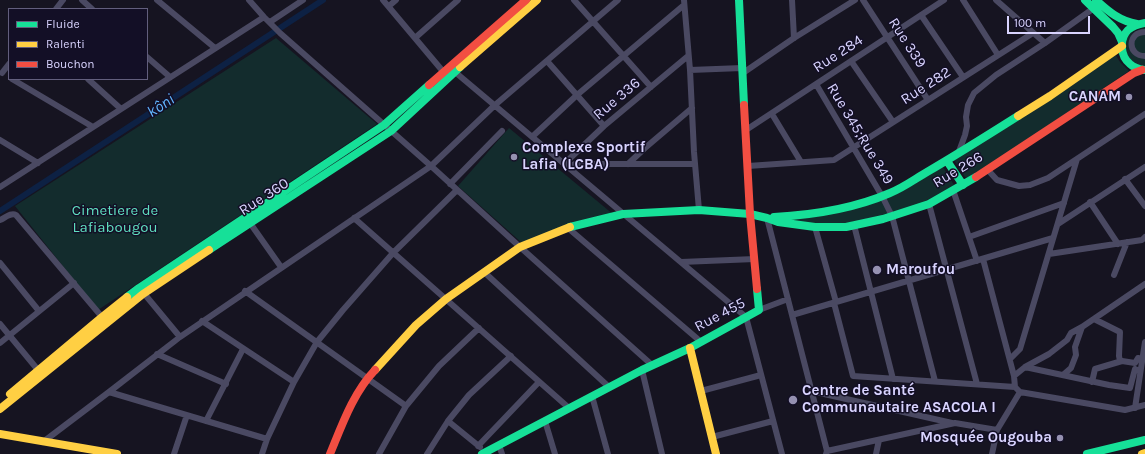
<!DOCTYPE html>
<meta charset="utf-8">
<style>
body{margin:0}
#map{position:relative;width:1145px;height:454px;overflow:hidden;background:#161421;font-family:Karla,sans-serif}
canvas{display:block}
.legend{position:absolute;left:8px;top:8px;width:140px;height:72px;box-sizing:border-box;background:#130f26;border:1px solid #625e7d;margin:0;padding:5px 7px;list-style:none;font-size:12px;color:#d9d4ff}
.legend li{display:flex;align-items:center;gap:8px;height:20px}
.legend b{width:20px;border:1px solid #625e7d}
.scale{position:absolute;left:1007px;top:16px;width:83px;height:18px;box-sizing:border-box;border:2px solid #d9d4ff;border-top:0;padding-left:5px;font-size:12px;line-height:14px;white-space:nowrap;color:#d9d4ff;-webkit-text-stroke:3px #130f26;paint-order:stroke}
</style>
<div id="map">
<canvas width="1145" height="454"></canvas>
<ul class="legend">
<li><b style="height:5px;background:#16e098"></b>Fluide</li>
<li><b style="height:5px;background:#ffcf43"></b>Ralenti</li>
<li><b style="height:5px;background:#f24e42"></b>Bouchon</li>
</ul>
<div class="scale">100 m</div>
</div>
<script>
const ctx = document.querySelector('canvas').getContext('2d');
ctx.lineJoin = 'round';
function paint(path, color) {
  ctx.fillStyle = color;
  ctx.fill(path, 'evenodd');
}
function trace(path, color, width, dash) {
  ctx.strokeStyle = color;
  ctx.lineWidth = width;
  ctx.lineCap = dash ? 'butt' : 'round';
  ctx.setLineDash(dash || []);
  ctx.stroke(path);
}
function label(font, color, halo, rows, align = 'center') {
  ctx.font = font + ' Karla,sans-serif';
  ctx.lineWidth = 3;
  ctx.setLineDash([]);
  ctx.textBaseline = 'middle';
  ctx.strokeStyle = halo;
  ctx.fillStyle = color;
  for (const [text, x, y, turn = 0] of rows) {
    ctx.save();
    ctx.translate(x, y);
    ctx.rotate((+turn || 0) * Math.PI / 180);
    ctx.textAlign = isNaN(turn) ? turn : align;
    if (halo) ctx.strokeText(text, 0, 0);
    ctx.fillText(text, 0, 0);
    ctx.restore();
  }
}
const green = new Path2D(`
 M1143,28H1145V67C1120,63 1117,34 1143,28Z
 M276,38L377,124L98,310L15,206Z
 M1115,54L1120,62L1129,71L1000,158L968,178L965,177L954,160Z
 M509,128L614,215L522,243L458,186Z
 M943,167L954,185L931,198L918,205L890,214L846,224L829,225L784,221L852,207Z`);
const canal = new Path2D(`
 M0,211L323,0`);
const street = new Path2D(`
 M82,0L92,9
 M157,0L215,48
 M249,0L264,17L280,33L431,166L520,247L652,365
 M383,0L446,75
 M574,0L651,87
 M684,0L690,70L694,152L699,210
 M792,0L794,38
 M863,0L928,100
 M963,0L998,55
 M996,0L1045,43
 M389,6L396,0
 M56,9L63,0
 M921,15L963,77
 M270,22L303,0
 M1145,32C1127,32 1127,56 1145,56
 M415,38L458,0
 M147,57L170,77
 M547,61L604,126
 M851,61L893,122
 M690,70L742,68
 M455,72L746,317L782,454
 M2,73L9,64
 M743,73L794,38L855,0
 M12,79L93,127
 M88,79L121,109
 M816,84L882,196L892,216L935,381
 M772,114L801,162
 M746,130L944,0
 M532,137L577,95L684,5
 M0,140L38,163
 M958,154L965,135L967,126L966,117L968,105L974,93L996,75L1045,43L1094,8
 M564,164L604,126L688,56
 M628,164L645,148L692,108
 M748,166L834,160L1033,33
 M569,167L575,164H695
 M987,169L997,180L1019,186L1030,185L1048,178L1145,114
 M1125,179L1145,206
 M450,184L502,131
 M0,187L264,17
 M953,190L977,261
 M1090,202L1118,244
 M929,204L977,384
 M354,218L569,408
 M767,218L827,451L826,454
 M0,220C5,218 11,212 16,215L102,317
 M250,223L281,267
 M1058,224L1145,167
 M854,225L893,379
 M815,227L836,302
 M568,228L700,341
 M969,237L1064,203
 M1049,254L1142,240L1145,237
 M983,259L1014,376
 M681,262L755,259
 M0,263L39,311
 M484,272L609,387
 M1114,275L1127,242
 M1145,284L1082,327L1071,333L1067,340L1049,354L1025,367L1014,376L1015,387L1020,392L1125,410L1145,405
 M142,291L180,337
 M245,291L406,406
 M834,303L853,376L1015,387
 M759,310L788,299
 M792,315L1053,238
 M1094,319L1120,332L1119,356L1120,361
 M202,321L294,382
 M0,324L38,370
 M0,343L74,283
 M157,354L226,384
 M1010,359L1020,349L1077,159
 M1025,367L1109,385L1130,388L1135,369L1140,371
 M642,370L662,454
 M1063,375L1071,368L1076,355L1075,347L1082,327
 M1092,382L1095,369L1122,361L1135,363L1138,358L1142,359
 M701,391L761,375
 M811,391L952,423
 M109,392L267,439
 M592,396L608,454
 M1135,408L1145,342
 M206,421L243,349
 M448,421L480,447
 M545,421L555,454
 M712,437L773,421
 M43,442L109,392L180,337L431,166L495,105L618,0
 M499,445L502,454
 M478,446L539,382
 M827,451L955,423L997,430L1020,392
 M174,454L187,415
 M262,454L267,439L294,382L317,342L343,310L393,253L457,190
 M379,454L406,406L439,366L479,328
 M427,454L448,421L469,395L511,356
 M876,454L879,440
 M992,454L997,430`);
const fast = new Path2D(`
 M739,0L744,105
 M1085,0L1113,27L1118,33L1122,42
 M1096,0C1109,12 1120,21 1137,24
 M1144,70C1139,69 1134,68 1130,64C1120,56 1119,39 1128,30C1133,26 1139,24 1145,23
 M947,161L963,185
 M774,217C814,215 853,209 890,193C903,188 915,179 927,172C958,154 988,135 1018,116
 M570,227L623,214L699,210L750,214L767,218L778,222L815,227H846L883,219L929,204L976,177
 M209,250L391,131L460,67
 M127,297L139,288L384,125L429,85
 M482,454L642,370L690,348L759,310L757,289
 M1087,454L1145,440`);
const slow = new Path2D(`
 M460,67L537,0
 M1018,116L1050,96L1122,46
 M690,348L716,454
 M375,370L416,325L446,299L520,247L570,227
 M10,394L102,317L127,297
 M0,409L143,294L209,250
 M0,434L117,454
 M1142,454L1145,453`);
const jam = new Path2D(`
 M429,85L526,0
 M744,105L750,214L757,289
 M976,177L1134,73L1142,70
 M330,454C342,425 353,393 375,370`);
const markers = [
 [1129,97,4,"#9591b1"],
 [514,157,4,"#9591b1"],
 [877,270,5,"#9591b1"],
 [793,400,5,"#9591b1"],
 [1060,438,4,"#9591b1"]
];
const streetNames = [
 ["Rue 339",907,43,57],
 ["Rue 284",838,54,-33],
 ["Rue 282",926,86,-33],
 ["Rue 336",617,99,-40],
 ["Rue 345;Rue 349",860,134,59],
 ["Rue 266",958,170,-31],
 ["Rue 360",264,197,-33],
 ["Rue 455",720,315,-28]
];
const poiNames = [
 ["CANAM",1121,97,"right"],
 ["Complexe Sportif",522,148],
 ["Lafia (LCBA)",522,165],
 ["Maroufou",886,270],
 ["Centre de Santé",802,391],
 ["Communautaire ASACOLA I",802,408],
 ["Mosquée Ougouba",1052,438,"right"]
];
const parkNames = [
 ["Cimetiere de",115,211],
 ["Lafiabougou",115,228]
];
const waterNames = [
 ["kôni",161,106,-33]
];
paint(green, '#132c2d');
trace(canal, '#0d2144', 6);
trace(street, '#4a4962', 6);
trace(fast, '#16e098', 8);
trace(slow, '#ffcf43', 8);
trace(jam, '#f24e42', 8);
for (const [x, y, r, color] of markers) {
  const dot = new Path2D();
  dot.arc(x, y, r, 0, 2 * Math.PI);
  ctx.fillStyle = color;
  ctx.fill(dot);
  trace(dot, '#130f26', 1.5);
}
label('15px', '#d9d4ff', '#130f26', streetNames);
label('bold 15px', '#d9d4ff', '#130f26', poiNames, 'left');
label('15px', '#5fe0c0', '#130f26', parkNames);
label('italic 16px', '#62b6ff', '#130f26', waterNames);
</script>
